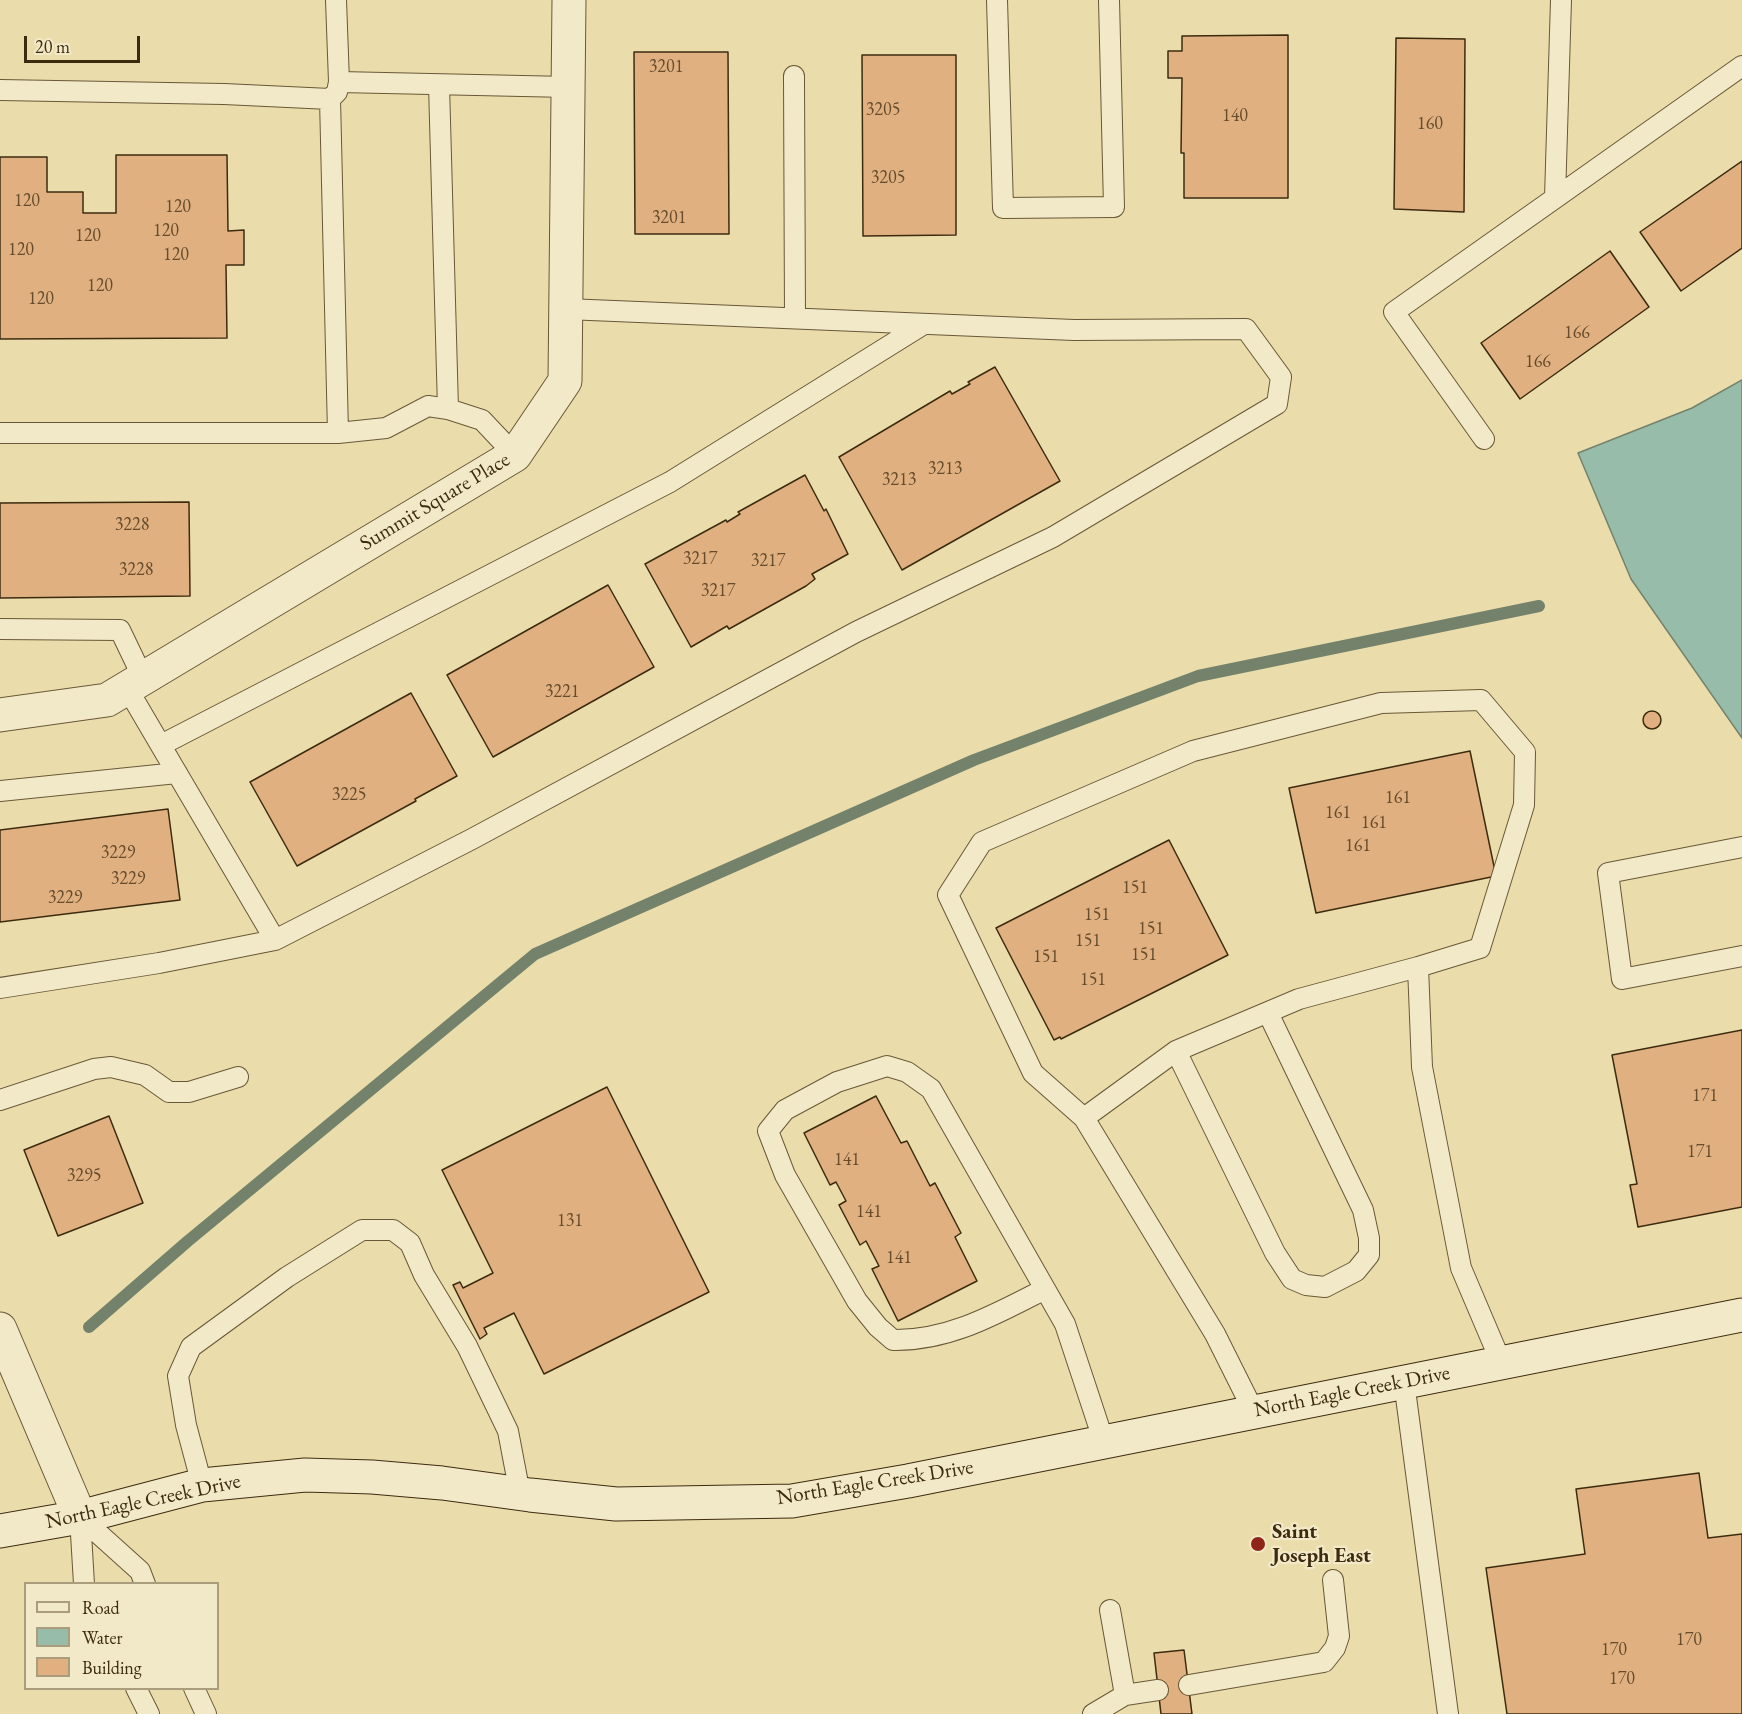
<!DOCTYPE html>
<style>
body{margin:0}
#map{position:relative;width:1742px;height:1714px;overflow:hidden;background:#ebddab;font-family:"EB Garamond",serif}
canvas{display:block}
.legend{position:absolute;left:24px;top:1582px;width:195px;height:108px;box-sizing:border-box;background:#f2e9c8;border:2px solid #aa9d7e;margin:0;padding:8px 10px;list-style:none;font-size:18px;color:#3d2b10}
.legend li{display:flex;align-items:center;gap:12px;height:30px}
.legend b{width:30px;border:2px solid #aa9d7e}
.scale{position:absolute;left:24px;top:36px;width:116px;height:27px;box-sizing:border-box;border:3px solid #3d2b10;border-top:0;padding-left:8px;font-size:18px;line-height:21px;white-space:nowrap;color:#3d2b10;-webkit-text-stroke:4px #f2e9c8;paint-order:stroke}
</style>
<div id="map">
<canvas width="1742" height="1714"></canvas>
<ul class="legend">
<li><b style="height:8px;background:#f2e9c8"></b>Road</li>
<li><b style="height:16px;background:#98bcaa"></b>Water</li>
<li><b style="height:16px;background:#e0b080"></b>Building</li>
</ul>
<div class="scale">20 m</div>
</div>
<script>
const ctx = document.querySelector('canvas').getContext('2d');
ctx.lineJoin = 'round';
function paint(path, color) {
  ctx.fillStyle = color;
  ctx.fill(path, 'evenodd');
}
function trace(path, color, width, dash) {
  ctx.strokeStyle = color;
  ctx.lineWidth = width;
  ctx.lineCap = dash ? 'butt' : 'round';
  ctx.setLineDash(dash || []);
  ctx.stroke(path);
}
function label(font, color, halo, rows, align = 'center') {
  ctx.font = font + ' "EB Garamond",serif';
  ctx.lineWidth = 4.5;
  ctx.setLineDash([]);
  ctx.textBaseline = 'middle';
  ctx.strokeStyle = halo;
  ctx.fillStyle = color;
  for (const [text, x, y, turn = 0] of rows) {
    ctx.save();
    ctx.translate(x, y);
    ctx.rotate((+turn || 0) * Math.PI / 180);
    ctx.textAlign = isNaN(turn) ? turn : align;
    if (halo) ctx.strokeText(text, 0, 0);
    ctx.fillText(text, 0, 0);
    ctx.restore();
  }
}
const water = new Path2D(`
 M1742,380V738L1631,579L1578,453L1692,408Z`);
const stream = new Path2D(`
 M89,1327L188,1241L535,954L974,760L1198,676L1539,606`);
const building = new Path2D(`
 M1288,35V198H1184V153H1181L1182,78H1168V51H1182V36Z
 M1396,38L1465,39L1464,212L1394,209Z
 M634,52H728L729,234H635Z
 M862,55H956V235L863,236Z
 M116,155H227L228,231L244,230V265H226L227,338L0,339V157H47V192H83V213H116Z
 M1742,161V248L1681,291L1640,232Z
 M1610,251L1649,307L1520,399L1481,343Z
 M995,367L1060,481L902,570L839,457L950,391L952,394L970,384L968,382Z
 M805,475L824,511L826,509L848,554L812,574L815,579L806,586L729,629L727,626L691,647L645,564L726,520L727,522L740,514L738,512Z
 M189,502L190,596L0,598V503Z
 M608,585L654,667L493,757L447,675Z
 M411,693L457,776L415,799L416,801L297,866L250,782Z
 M1643 720a9 9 0 1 1 18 0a9 9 0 1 1-18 0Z
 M1470,751L1496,876L1316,913L1289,788Z
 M168,809L180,900L0,922V830Z
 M1169,840L1228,955L1061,1039L1060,1037L1054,1040L996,928Z
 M1742,1030V1207L1638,1227L1630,1185L1637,1184L1612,1055Z
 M607,1087L709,1292L544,1374L514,1313L484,1328L487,1334L480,1339L453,1285L460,1282L463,1288L493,1273L442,1170Z
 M876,1096L901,1143L907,1141L930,1186L935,1183L961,1233L955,1237L977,1281L898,1321L872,1269L879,1266L866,1241L860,1245L839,1205L846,1201L836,1182L830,1185L804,1133Z
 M109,1116L143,1203L58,1236L24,1150Z
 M1699,1473L1708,1538L1742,1534V1714H1507L1486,1568L1585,1554L1576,1489Z
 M1184,1650L1192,1714H1161L1154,1653Z`);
const lane = new Path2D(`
 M997,0L1003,208L1114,207L1109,0
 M794,76L795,318
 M339,82L568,87
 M439,85L448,409
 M0,90L224,94L330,99L337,92L339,82L336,0
 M330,99L338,433
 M1555,198L1561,0
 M0,433H338L386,428L428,406L448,409L482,420L515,455
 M1484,439L1394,312L1742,66
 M0,629L120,630L143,678
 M127,688L275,940L472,839L856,632L1053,537L1277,404L1281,377L1246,329L1074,330L566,309
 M161,745L670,482L924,324
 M0,791L177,773
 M1742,847L1608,873L1622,979L1742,956
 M0,988L159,963L275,940
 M1176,1051L1275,1253L1292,1279L1306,1285L1325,1287L1356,1271L1369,1255V1238L1363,1210L1268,1013
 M0,1100L94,1069L111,1067L145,1075L169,1092H189L238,1077
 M1084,1118L1176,1051L1299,999L1418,967
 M1045,1289C996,1314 949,1341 893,1340L878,1327L857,1301L785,1175L768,1131L785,1110L837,1082L887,1066L907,1072L931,1089L1065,1324L1104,1442
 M1404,1382L1448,1714
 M1254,1412L1215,1334L1084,1118L1033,1073L948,895L982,842L1193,751L1381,703L1481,700L1525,752L1524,805L1480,948L1418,967L1422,1067L1461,1268L1501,1362
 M202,1485L186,1425L178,1376L191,1347L287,1277L362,1230H393L410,1243L424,1275L467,1346L508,1431L520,1494
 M80,1517L140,1571L145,1584
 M80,1517L84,1584
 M1189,1685L1324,1662L1335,1648L1339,1636L1333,1580
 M136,1688L149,1714
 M194,1688L206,1714
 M1125,1695L1158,1690
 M1093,1714L1125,1695L1110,1610`);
const street = new Path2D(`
 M0,715L107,700L515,455L565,381L569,0
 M0,1329L80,1517`);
const secondary = new Path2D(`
 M0,1531L80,1517L202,1485L305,1475L372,1477L442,1483L530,1495L616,1504L792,1501L908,1481L1742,1315`);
const markers = [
 [1258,1544,8,"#8f2418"]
];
const numberNames = [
 ["3201",666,67],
 ["3205",883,110],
 ["140",1235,116],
 ["160",1430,124],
 ["3205",888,178],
 ["120",27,201],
 ["120",178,207],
 ["3201",669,218],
 ["120",166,231],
 ["120",88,236],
 ["120",21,250],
 ["120",176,255],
 ["120",100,286],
 ["120",41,299],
 ["166",1577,333],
 ["166",1538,362],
 ["3213",945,469],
 ["3213",899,480],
 ["3228",132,525],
 ["3217",700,559],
 ["3217",768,561],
 ["3228",136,570],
 ["3217",718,591],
 ["3221",562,692],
 ["3225",349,795],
 ["161",1398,798],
 ["161",1338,813],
 ["161",1374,823],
 ["161",1358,846],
 ["3229",118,853],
 ["3229",128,879],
 ["151",1135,888],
 ["3229",65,898],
 ["151",1097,915],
 ["151",1151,929],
 ["151",1088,941],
 ["151",1144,955],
 ["151",1046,957],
 ["151",1093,980],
 ["171",1705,1096],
 ["171",1700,1152],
 ["141",847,1160],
 ["3295",84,1176],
 ["141",869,1212],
 ["131",570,1221],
 ["141",899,1258],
 ["170",1689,1640],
 ["170",1614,1650],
 ["170",1622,1679]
];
const streetNames = [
 ["Summit Square Place",435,502,-31],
 ["North Eagle Creek Drive",1352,1392,-11],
 ["North Eagle Creek Drive",875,1483,-9],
 ["North Eagle Creek Drive",143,1502,-12]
];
const poiNames = [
 ["Saint",1272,1532],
 ["Joseph East",1272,1556]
];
paint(water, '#98bcaa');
trace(water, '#74826c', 1.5);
trace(stream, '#74826c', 12);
paint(building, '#e0b080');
trace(building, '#3d2b10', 1.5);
trace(lane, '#685837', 22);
trace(street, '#685837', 35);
trace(secondary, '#3d2b10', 35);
trace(lane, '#f2e9c8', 20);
trace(street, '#f2e9c8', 33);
trace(secondary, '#f2e9c8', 33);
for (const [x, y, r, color] of markers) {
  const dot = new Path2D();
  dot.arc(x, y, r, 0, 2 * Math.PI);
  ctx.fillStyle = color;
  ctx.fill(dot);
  trace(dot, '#f2e9c8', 2);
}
label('18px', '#664c2c', null, numberNames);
label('21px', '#3d2b10', '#f2e9c8', streetNames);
label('bold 21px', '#3d2b10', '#f2e9c8', poiNames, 'left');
</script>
